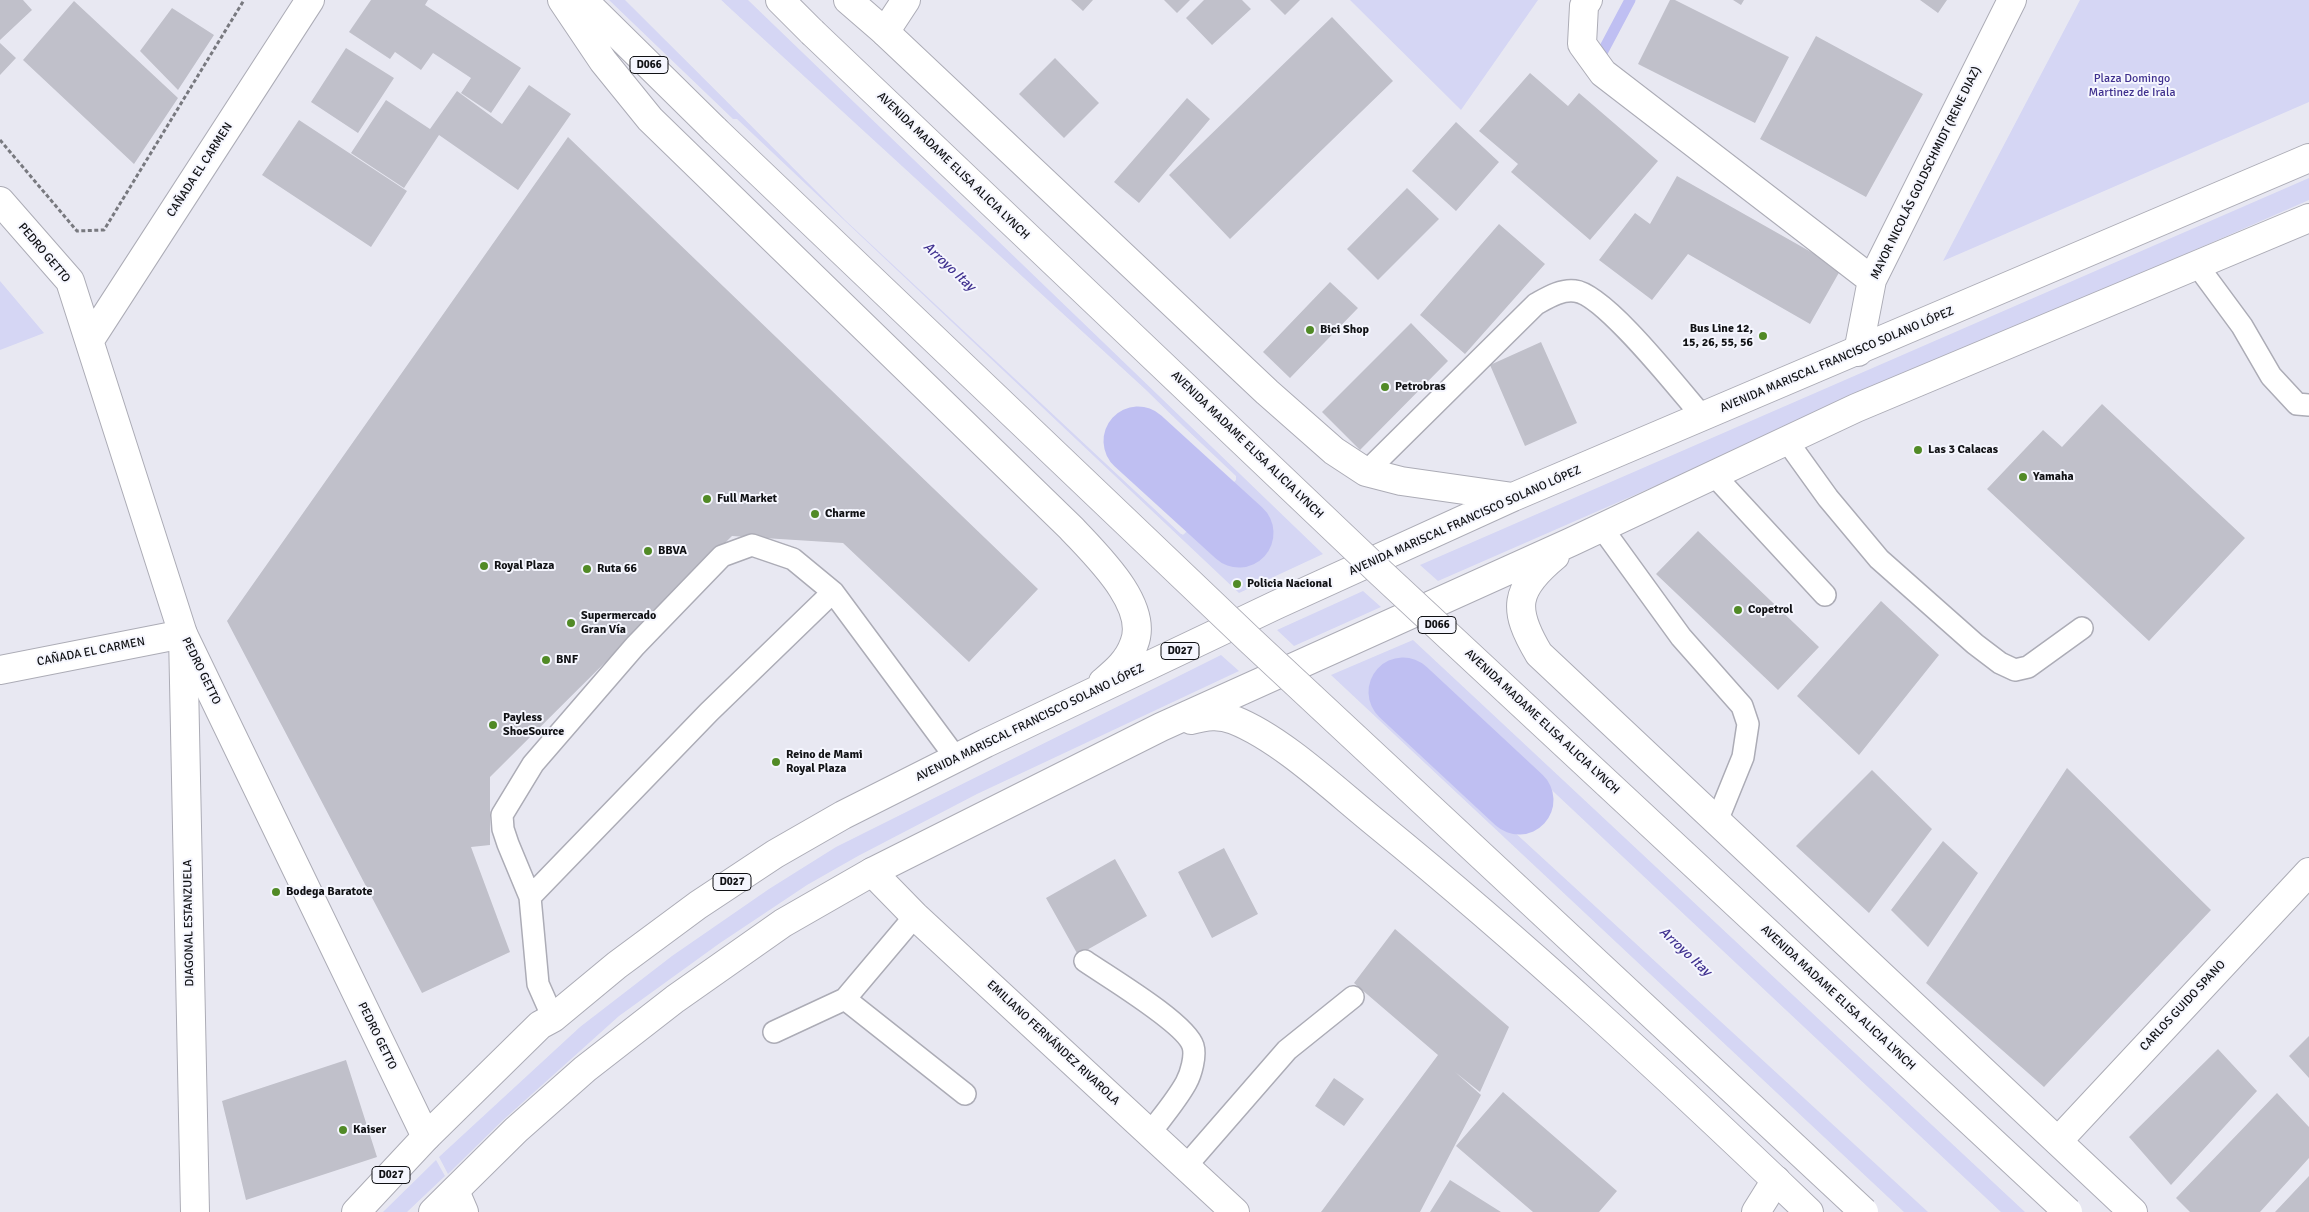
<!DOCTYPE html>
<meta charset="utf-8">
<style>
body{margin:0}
canvas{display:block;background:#e8e8f2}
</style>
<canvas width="2309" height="1212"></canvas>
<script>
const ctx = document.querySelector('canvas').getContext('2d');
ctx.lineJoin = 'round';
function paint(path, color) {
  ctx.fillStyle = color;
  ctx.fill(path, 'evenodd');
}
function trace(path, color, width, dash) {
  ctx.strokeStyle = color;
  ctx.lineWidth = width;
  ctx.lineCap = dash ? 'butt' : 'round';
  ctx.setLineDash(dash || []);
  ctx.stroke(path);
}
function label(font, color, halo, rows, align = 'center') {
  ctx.font = font + ' Signika,sans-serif';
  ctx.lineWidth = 4;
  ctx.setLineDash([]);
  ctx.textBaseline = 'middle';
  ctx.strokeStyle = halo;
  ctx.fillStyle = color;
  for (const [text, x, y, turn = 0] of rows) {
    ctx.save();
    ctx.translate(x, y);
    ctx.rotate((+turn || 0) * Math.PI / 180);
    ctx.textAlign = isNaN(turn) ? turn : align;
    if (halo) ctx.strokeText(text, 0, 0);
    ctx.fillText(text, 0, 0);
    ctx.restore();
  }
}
const green = new Path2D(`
 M609,0H625L839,213L1183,535L1236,478L1145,389L721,0H748L1323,554L1239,593L737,119H733Z
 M1350,0H1538L1461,110Z
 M2080,0H2309V102L1943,261Z
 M2309,178V200L1438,581L1420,565Z
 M0,281L44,333L0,350Z
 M1363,591L1381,607L1294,646L1277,630Z
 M1413,640L1487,709L2025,1212H2001L1474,717L1422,747L1930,1212H1904L1331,675Z
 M1221,655L1239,671L977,794L858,856L807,885L720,943L619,1016L502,1121L448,1174L439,1157L580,1027L672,956L769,889L836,847Z
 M436,1160L445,1176L407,1212H383Z`);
const pier = new Path2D(`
 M626,0H721L785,62L982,245L1136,382L1236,476V480L1184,534H1181L845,220Z
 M1472,720H1475L1998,1212H1928L1425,750L1426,747Z`);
const stream = new Path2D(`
 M1603,51L1630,0`);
const river = new Path2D(`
 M1138,441L1239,533
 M1403,692L1519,800`);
const building = new Path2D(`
 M0,0H23L32,10L0,40Z
 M371,0H428L425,5L521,68L491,113L461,93L471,78L433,53L421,70L395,52L390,59L349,32Z
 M1071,0H1093L1083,11Z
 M1164,0H1190L1177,13Z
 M1204,0H1242L1251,9L1212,45L1186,18Z
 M1270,0H1300L1285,15Z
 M1670,0H1675L1789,57L1755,123L1638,64Z
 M1733,0H1744L1741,5Z
 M1920,0H1947L1938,13Z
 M74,1L178,98L134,164L23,60Z
 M172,8L214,35L178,90L140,51Z
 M1332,17L1393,81L1230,239L1169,175Z
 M1816,36L1923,94L1866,197L1760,139Z
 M0,43L16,58L0,75Z
 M346,48L394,78L358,133L311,102Z
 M1055,58L1099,103L1064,138L1019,94Z
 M1530,73L1568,106L1579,93L1658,161L1590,240L1511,172L1518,164L1479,131Z
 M529,85L571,114L518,190L439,135L404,188L351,153L386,100L430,129L457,91L502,124Z
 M1187,98L1210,119L1139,203L1114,182Z
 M299,120L407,191L371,247L262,175Z
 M1456,122L1499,162L1456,211L1412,171Z
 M568,137L1038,589L969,662L843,543L732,536L490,777V845L471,847L510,952L422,993L227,621Z
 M1677,176L1841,269L1810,324L1688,254L1652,300L1599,260L1635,213L1650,224Z
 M1407,188L1439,219L1378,280L1347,249Z
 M1499,224L1545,264L1465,354L1420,315Z
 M1330,282L1358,308L1290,378L1263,352Z
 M1411,323L1448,361L1360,450L1322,412Z
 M1541,342L1577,423L1525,446L1490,365Z
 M2102,404L2245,538L2149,641L1987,489L2043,430L2062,447Z
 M1698,531L1819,647L1778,690L1656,574Z
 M1881,601L1939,655L1859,755L1797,696Z
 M2067,768L2211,910L2044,1087L1926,983Z
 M1872,770L1932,829L1869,913L1796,846Z
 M1943,841L1978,873L1928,947L1891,910Z
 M1224,848L1258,914L1212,938L1178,872Z
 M1115,859L1147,916L1078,955L1046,898Z
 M1395,929L1509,1027L1480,1092L1455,1072L1481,1095L1420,1212H1321L1438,1055L1354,983Z
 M2309,1036V1078L2289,1056Z
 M2218,1049L2257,1091L2171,1185L2129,1137Z
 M346,1060L377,1157L246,1200L222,1101Z
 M1334,1078L1364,1099L1344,1126L1315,1106Z
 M1503,1092L1617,1191L1599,1212H1533L1456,1146Z
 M2277,1093L2309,1127V1158L2260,1212H2190L2176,1198Z
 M2309,1176V1212H2275Z
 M1450,1180L1501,1212H1430Z`);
const path = new Path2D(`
 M0,140L77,231L104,230L244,0`);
const lane = new Path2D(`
 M2197,265L2242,326L2271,376L2297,404L2309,405
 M1787,441L1828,498L1879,559L1975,644L2000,663L2015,670L2028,667L2082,628
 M1366,472L1536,304C1547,298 1561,289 1575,291C1605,294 1681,392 1703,417
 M1714,475L1825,595
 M1602,528L1681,637L1742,706L1748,724L1743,757L1717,821
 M530,897L709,712L833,592
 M1085,961C1108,977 1186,1023 1193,1046C1196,1056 1191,1074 1186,1083C1176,1101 1162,1117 1150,1133
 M845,999L965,1094
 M553,1018L538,984L530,897L508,844L503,829L502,815L533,764L635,646L722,556L752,545L793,559L833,592L956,758
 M774,1032L845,999L915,916
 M1186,1166L1287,1050L1353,997`);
const street = new Path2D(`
 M1588,0L1584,6L1582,44L1603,73L1872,280
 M885,32L906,0
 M1858,352L1872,280L2012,0
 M0,670L183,634L195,1212
 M2058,1141L2309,872
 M1756,1212L1776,1180`);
const secondary = new Path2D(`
 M0,201L70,281L183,634L426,1137
 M90,340L310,0
 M872,872L915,916L1235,1212
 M455,1191L464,1212`);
const highway = new Path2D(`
 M562,0L603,61L650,119L1071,528C1095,554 1150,605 1134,644C1128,661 1116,671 1103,682
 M583,0L715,130
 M780,0L812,32
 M848,0L885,32L1267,392L1334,451L1366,472L1401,481L1513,497
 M1555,556C1514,590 1512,609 1539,654L2133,1212
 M1191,720C1206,716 1219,714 1234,720C1282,739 1336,791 1377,824C1527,946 1669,1078 1809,1212
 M356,1212L426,1137L540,1025L553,1018L617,965L698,905L775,854L843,815L986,743L1276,605L1513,497L2309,158
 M433,1212L516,1130L585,1069L675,999L783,923L872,872L1161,727L1571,542L1856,408L2309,218`);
const highwayBridge = new Path2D(`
 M812,32L1381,573L2068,1212
 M715,130L1251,641L1864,1212`);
const markers = [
 [1310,330,5,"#518a26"],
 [1763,336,5,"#518a26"],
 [1385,387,5,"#518a26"],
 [1918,450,5,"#518a26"],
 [2023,477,5,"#518a26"],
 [707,499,5,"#518a26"],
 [815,514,5,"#518a26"],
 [648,551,5,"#518a26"],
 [484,566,5,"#518a26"],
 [587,569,5,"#518a26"],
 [1237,584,5,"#518a26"],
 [1738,610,5,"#518a26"],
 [571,623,5,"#518a26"],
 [546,660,5,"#518a26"],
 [493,725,5,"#518a26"],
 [776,762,5,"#518a26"],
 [276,892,5,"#518a26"],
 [343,1130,5,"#518a26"]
];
const shields = [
 [649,65,38],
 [1437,625,38],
 [1180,651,38],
 [732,882,38],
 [391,1175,38]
];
const shieldNames = [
 ["D066",649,65],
 ["D066",1437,625],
 ["D027",1180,651],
 ["D027",732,882],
 ["D027",391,1175]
];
const parkNames = [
 ["Plaza Domingo",2132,79],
 ["Martinez de Irala",2132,93]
];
const streetNames = [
 ["AVENIDA MADAME ELISA ALICIA LYNCH",953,166,44],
 ["CAÑADA EL CARMEN",200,170,-57],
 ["MAYOR NICOLÁS GOLDSCHMIDT (RENE DIAZ)",1926,173,-64],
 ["PEDRO GETTO",44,253,50],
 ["AVENIDA MARISCAL FRANCISCO SOLANO LÓPEZ",1837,360,-23],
 ["AVENIDA MADAME ELISA ALICIA LYNCH",1247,445,44],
 ["AVENIDA MARISCAL FRANCISCO SOLANO LÓPEZ",1465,521,-24],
 ["CAÑADA EL CARMEN",91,652,-11],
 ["PEDRO GETTO",201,671,64],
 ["AVENIDA MADAME ELISA ALICIA LYNCH",1542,722,43],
 ["AVENIDA MARISCAL FRANCISCO SOLANO LÓPEZ",1030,723,-26],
 ["DIAGONAL ESTANZUELA",189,923,-91],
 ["AVENIDA MADAME ELISA ALICIA LYNCH",1838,998,43],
 ["CARLOS GUIDO SPANO",2183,1006,-47],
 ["PEDRO GETTO",377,1036,64],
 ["EMILIANO FERNÁNDEZ RIVAROLA",1053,1043,43]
];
const poiNames = [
 ["Bus Line 12,",1753,329,"right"],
 ["15, 26, 55, 56",1753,343,"right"],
 ["Bici Shop",1320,330],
 ["Petrobras",1395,387],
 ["Las 3 Calacas",1928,450],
 ["Yamaha",2033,477],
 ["Full Market",717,499],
 ["Charme",825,514],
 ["BBVA",658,551],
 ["Royal Plaza",494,566],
 ["Ruta 66",597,569],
 ["Policia Nacional",1247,584],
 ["Copetrol",1748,610],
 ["Supermercado",581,616],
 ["Gran Vía",581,630],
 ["BNF",556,660],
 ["Payless",503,718],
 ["ShoeSource",503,732],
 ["Reino de Mami",786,755],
 ["Royal Plaza",786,769],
 ["Bodega Baratote",286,892],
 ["Kaiser",353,1130]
];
const waterNames = [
 ["Arroyo Itay",949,267,43],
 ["Arroyo Itay",1685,952,43]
];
paint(green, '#d5d6f4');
paint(pier, '#e8e8f2');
trace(stream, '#bfbff2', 11);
trace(river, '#bfbff2', 69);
paint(building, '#c0c0ca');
trace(lane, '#acacb6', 24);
trace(street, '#acacb6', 30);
trace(secondary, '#acacb6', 30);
trace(highway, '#acacb6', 30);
trace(path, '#78797f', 3, [4, 2.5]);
trace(lane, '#fff', 21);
trace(street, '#fff', 28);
trace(secondary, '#fff', 28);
trace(highway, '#fff', 28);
trace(highwayBridge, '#acacb6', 30, []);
trace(highwayBridge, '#fff', 28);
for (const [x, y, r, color] of markers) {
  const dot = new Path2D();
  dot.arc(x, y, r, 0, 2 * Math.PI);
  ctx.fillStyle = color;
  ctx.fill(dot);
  trace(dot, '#f5f6fe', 2);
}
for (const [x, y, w] of shields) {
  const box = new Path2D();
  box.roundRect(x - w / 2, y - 8.5, w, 17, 4);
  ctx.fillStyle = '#f5f6fe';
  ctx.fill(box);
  trace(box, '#101114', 1);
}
label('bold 11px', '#101114', null, shieldNames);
label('12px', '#3f308e', '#f5f6fe', parkNames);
label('12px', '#101114', '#f5f6fe', streetNames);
label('bold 12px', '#101114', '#f5f6fe', poiNames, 'left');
label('italic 14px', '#413290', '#f5f6fe', waterNames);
</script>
